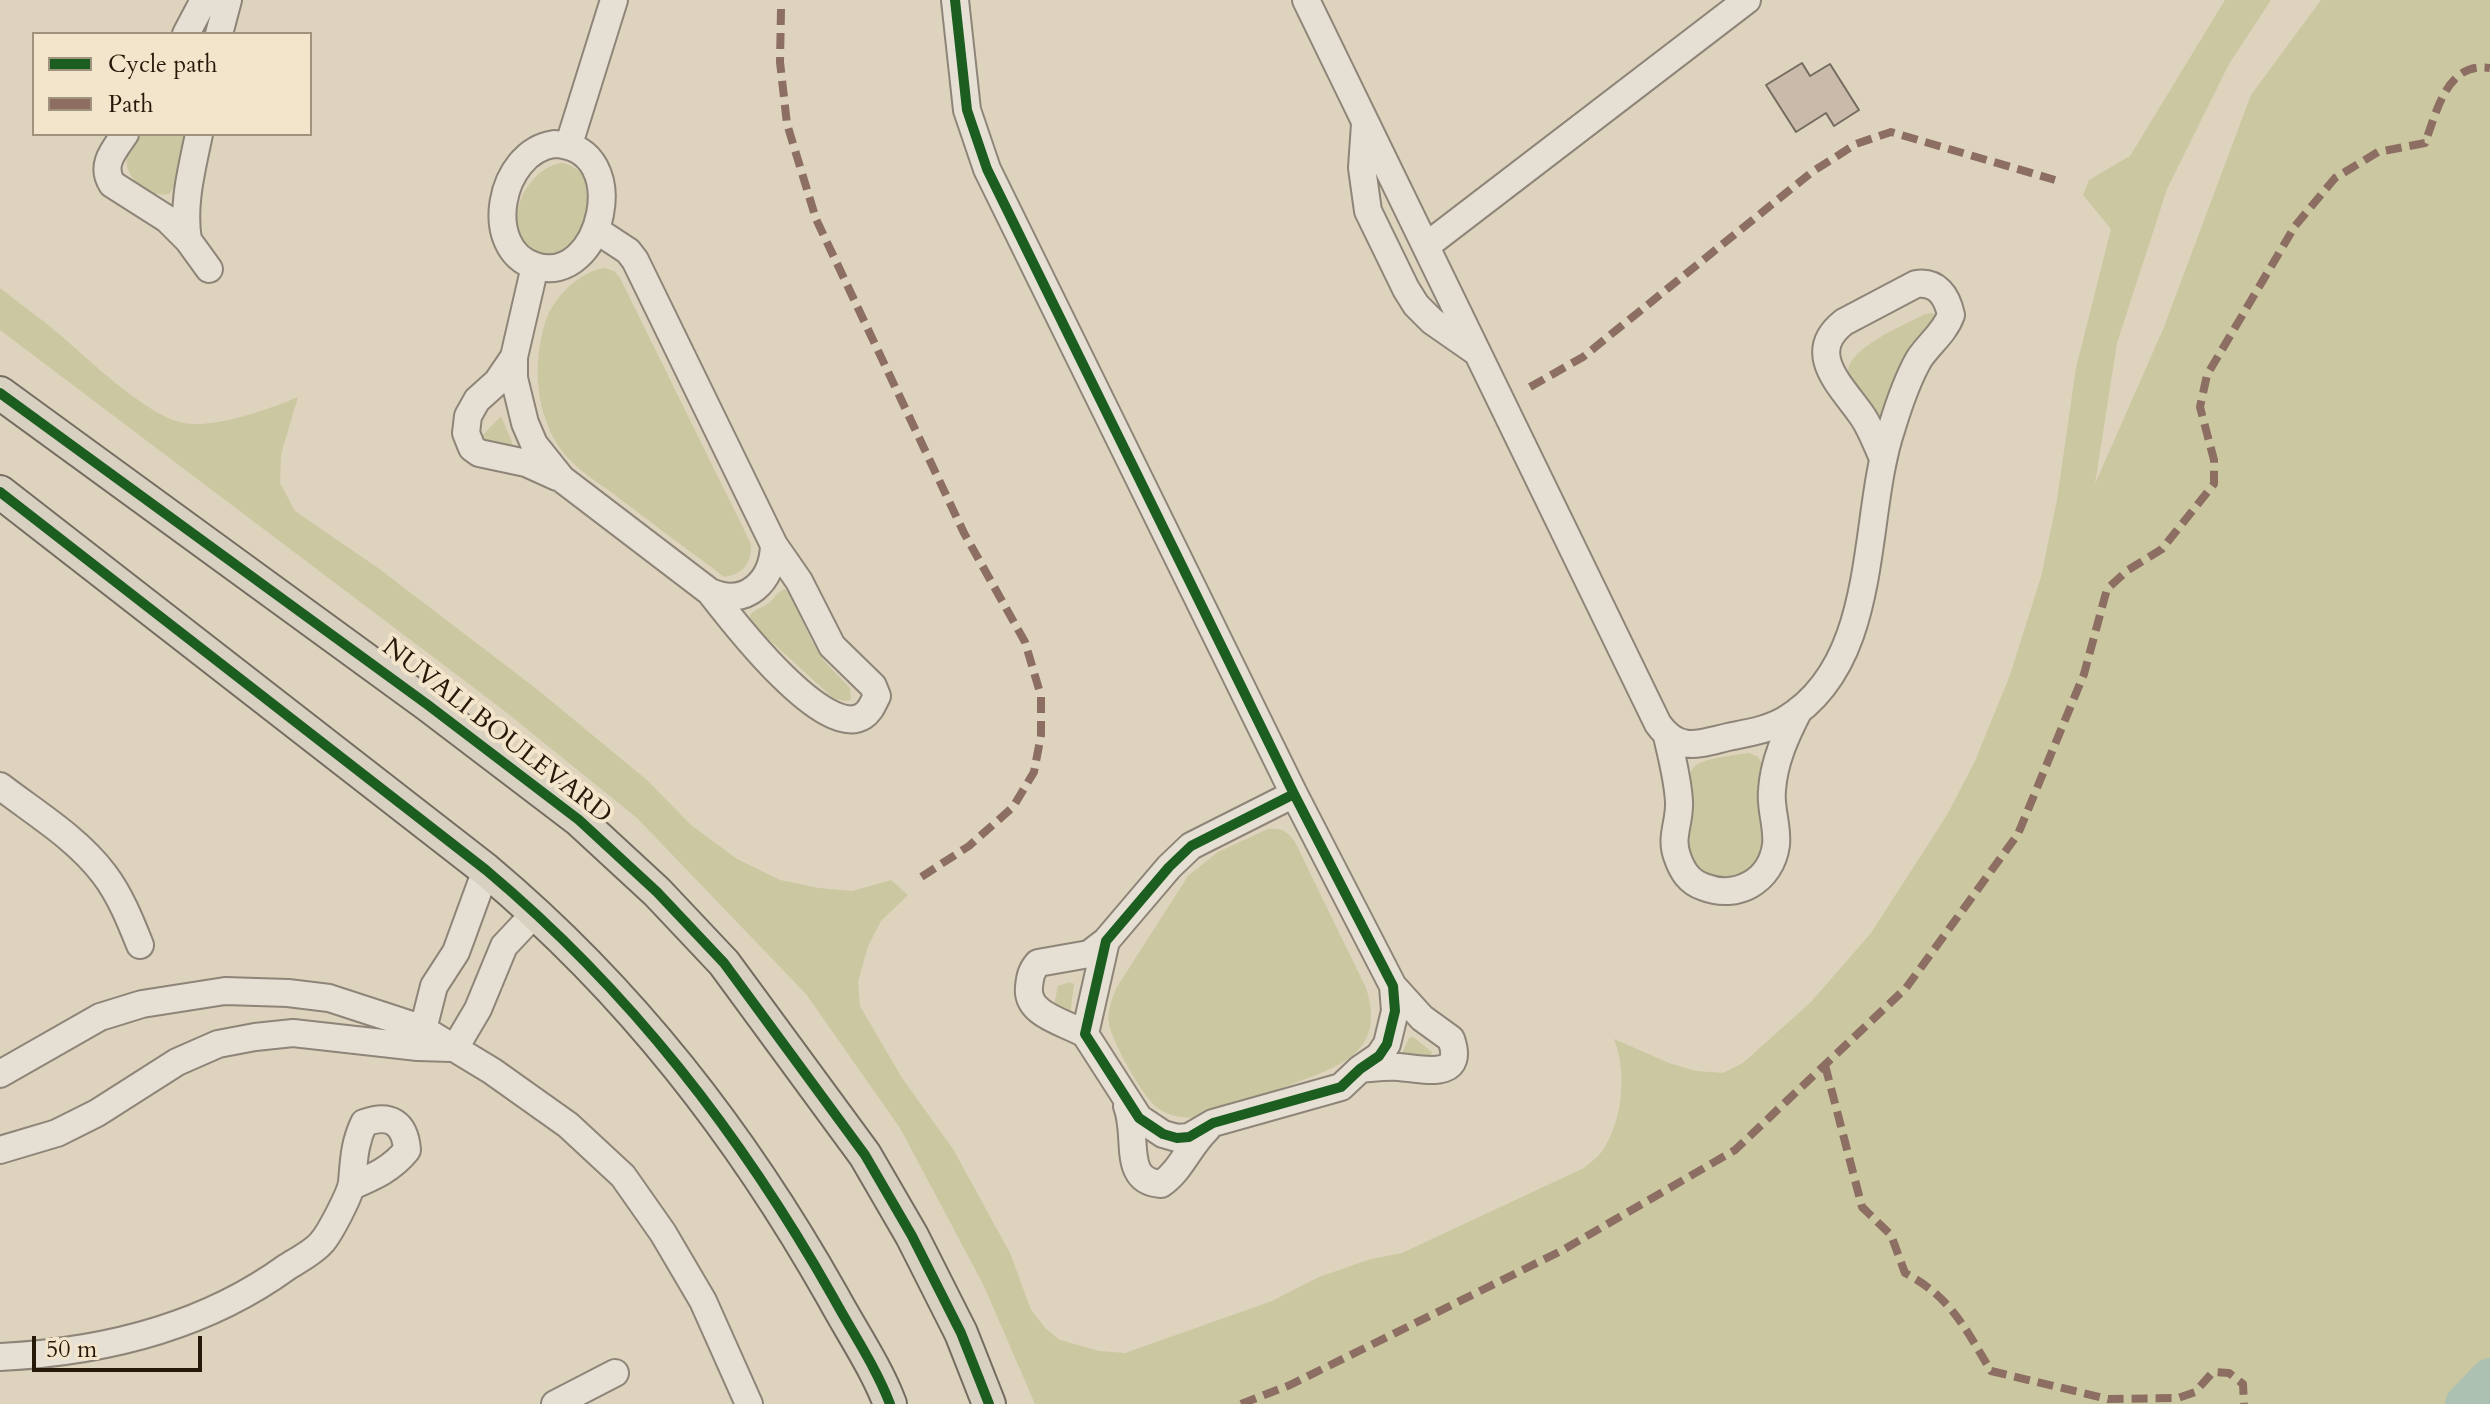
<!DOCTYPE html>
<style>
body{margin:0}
#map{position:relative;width:2490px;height:1404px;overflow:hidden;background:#ded3bd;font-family:Cardo,serif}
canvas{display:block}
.legend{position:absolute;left:32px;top:32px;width:280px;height:104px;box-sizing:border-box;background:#f2e5cc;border:2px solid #a0937e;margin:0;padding:10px 14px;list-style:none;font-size:24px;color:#26190a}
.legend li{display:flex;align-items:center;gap:16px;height:40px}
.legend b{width:40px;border:2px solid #a0937e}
.scale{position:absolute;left:32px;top:1336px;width:170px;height:36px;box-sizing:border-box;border:4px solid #26190a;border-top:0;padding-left:10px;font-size:24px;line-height:28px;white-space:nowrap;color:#26190a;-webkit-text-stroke:6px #f2e5cc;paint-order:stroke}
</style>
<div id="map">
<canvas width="2490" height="1404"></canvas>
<ul class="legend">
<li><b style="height:10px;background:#1b5e20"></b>Cycle path</li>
<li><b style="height:10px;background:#8d6e63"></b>Path</li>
</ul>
<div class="scale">50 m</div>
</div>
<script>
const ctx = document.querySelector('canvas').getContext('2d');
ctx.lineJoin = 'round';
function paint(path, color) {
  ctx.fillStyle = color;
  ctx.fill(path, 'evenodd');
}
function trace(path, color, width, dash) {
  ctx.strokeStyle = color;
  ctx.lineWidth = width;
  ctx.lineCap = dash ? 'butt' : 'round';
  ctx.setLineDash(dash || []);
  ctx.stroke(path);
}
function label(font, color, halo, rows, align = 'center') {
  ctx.font = font + ' Cardo,serif';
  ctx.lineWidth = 8;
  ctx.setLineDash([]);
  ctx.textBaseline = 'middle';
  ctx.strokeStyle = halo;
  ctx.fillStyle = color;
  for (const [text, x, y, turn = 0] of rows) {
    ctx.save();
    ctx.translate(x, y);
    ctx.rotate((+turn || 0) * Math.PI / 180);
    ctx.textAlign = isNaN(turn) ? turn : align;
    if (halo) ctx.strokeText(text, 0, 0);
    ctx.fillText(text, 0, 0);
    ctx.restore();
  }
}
const green = new Path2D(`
 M2225,0H2271L2229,64L2167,189L2117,343L2095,484L2164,327L2251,95L2321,0H2490V1404H1035L984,1286L900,1128L806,994L637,818L502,709L0,330V288C20,304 40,318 59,334C87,358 148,417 184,423C215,429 269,409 298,397L281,454L280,483L295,511L378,568L538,690L648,781L691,825L737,859L780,880L819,888L852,891L891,880L908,895L881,921L868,946L858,982L860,1006L902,1078L953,1149L1010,1253L1031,1310L1046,1329L1060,1340L1099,1351L1125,1353L1272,1301L1319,1277L1371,1259L1402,1253L1584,1168C1590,1163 1598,1157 1603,1150C1623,1119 1627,1072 1614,1039L1669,1063L1696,1071L1723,1073L1743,1063L1811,1002L1871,933L1947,815L1975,761L2010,675L2041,577L2057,500L2076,368L2111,229L2083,195L2089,180L2130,156Z
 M141,134H185C181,152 181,181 169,194C149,198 123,178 127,156C129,148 135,141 141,134Z
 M562,163C597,170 589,206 586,232L552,261C545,258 534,254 529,249C500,224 527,167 562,163Z
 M605,268L614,271L620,278L751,544C751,564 744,574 724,577L714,569C681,545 648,520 615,495C596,481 568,464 556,442C535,406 533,363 545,323C552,299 579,271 605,268Z
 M1932,313L1938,316L1884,419L1876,417C1867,405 1850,389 1848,374C1846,348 1905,325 1925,314Z
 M501,416L512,442L511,446L483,439L482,436Z
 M784,589L789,592L812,641L824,661L850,688L851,700L844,701L833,698L752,624L750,615C756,608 764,608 771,601C776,596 777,593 784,589Z
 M1748,753L1757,756L1762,763C1762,773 1758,783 1758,793C1758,813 1767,834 1760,854C1747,891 1699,883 1688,849C1683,835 1692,816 1692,801C1691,790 1686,774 1695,766C1704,758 1736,755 1748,753Z
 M1268,829C1282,828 1287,831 1295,842L1366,988C1388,1056 1334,1068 1284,1087C1257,1097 1230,1108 1203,1118C1186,1118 1169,1118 1155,1106C1141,1093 1112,1042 1109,1023C1107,1010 1112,999 1117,987L1188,876L1218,852Z
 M1070,982L1074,984L1070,1015L1054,1005L1058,986Z
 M1413,1037L1432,1052L1428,1066L1399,1060L1409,1038Z`);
const river = new Path2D(`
 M2465,1404L2490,1378`);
const building = new Path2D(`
 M1802,63L1810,76L1830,64L1859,110L1834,126L1826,113L1796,132L1766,85Z`);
const minor = new Path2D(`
 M955,0L967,110L987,169L1294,794L1393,986L1395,1011L1387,1044L1379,1056L1360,1069L1341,1087L1213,1123L1189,1137L1177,1138L1163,1134L1139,1118L1085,1034L1106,941L1169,867L1191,846L1294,794
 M1306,0L1658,724C1679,753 1698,744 1728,737C1747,733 1768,730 1785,720C1882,662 1861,517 1892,427C1899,404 1907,380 1919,359C1929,344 1945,332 1951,315C1947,296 1937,281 1916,284L1844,322C1803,354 1843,387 1863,417C1871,429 1876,443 1882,456
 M186,34L204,0
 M219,34L228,0
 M1365,124L1362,168L1368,211L1406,289L1416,305L1432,321L1475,351
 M125,134C114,150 100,165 112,184L167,219L188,240L209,269
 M554,144C635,146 602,288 535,266C481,249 499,152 554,144Z
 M569,144L614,0
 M188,240C182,204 192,169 199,134
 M1426,246L1747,0
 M535,266L514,357V378L525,423L534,444L562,479L710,592C746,608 773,581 774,545L635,260L628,251L596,230
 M514,357L497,382L477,400L468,416L466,433L472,448L479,453L526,463L557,477
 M710,592C731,619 824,741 863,716C871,711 873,703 877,696L873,686L832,646L799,581L774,545
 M1667,736C1672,758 1678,780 1679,802C1680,822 1670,837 1677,856C1682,871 1689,882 1704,887C1737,900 1771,881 1776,845C1778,826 1770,809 1772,790C1774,761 1786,735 1799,710
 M0,786C35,813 77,838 104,874C120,895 130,920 140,945
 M1085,1034C1065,1022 1026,1015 1029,987C1030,977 1031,971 1038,963L1089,954L1106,941
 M419,1045L434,986L456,952L486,870
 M455,1048L478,1009L504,946L536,912
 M1360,1069C1373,1068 1386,1066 1399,1067C1422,1069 1466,1081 1451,1039L1422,1018L1393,986
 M0,1074L100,1017L142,1004L225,991L288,993L329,998L421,1028L492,1071L568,1125L623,1176L663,1233L703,1301L749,1404
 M1127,1106C1139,1137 1121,1181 1161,1184C1180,1172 1189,1146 1207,1129
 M0,1150L57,1133L97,1113L177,1062L218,1044L255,1037L293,1033L418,1047L451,1048
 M0,1357C103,1352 203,1328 287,1267C298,1260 314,1252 322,1242C330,1233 351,1193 352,1182C354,1161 354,1144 364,1123C390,1113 405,1123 407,1150C392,1169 373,1177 352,1186
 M555,1404L615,1373`);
const major = new Path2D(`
 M0,393L428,705L579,820L657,892L724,963L865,1155L912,1236L961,1333L989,1404
 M0,492L486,870C630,991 741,1134 833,1297C852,1332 876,1367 890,1404`);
const quiet = new Path2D(`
 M781,9L780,62L787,124L816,219L964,533L1025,642L1041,696V735L1034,772L1013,807L969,846L918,879
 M1530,387L1583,357L1812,172L1856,144L1891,132L2055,180
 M1825,1065L1862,1207L1891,1235L1905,1273C1951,1297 1965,1328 1991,1371L2108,1399L2178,1398L2195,1392L2213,1372L2229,1373L2243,1384L2244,1404
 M1241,1404L1290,1385L1561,1251L1735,1150L1906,988L2018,834L2084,674L2107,589L2128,570L2162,549L2214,484V460L2200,407L2207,375L2295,226L2335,178L2378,152L2425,143C2437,111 2447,61 2490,68`);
const cycleway = new Path2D(`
 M955,0L967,110L987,169L1294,794L1393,986L1395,1011L1387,1044L1379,1056L1360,1069L1341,1087L1213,1123L1189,1137L1177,1138L1163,1134L1139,1118L1085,1034L1106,941L1169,867L1191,846L1294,794
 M0,393L428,705L579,820L657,892L724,963L865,1155L912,1236L961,1333L989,1404
 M0,492L486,870C630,991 741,1134 833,1297C852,1332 876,1367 890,1404`);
const streetNames = [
 ["NUVALI BOULEVARD",496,732,38]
];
paint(green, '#cbc7a0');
trace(river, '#adc1b2', 40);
paint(building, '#cabaaa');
trace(building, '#746c60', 2);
trace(minor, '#8e8578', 30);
trace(major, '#746c60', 36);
trace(minor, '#e5dfd4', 26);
trace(major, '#d8d0c0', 32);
trace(quiet, '#8d6e63', 8, [16, 8]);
trace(cycleway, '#1b5e20', 10);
label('26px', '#26190a', '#f2e5cc', streetNames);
</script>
